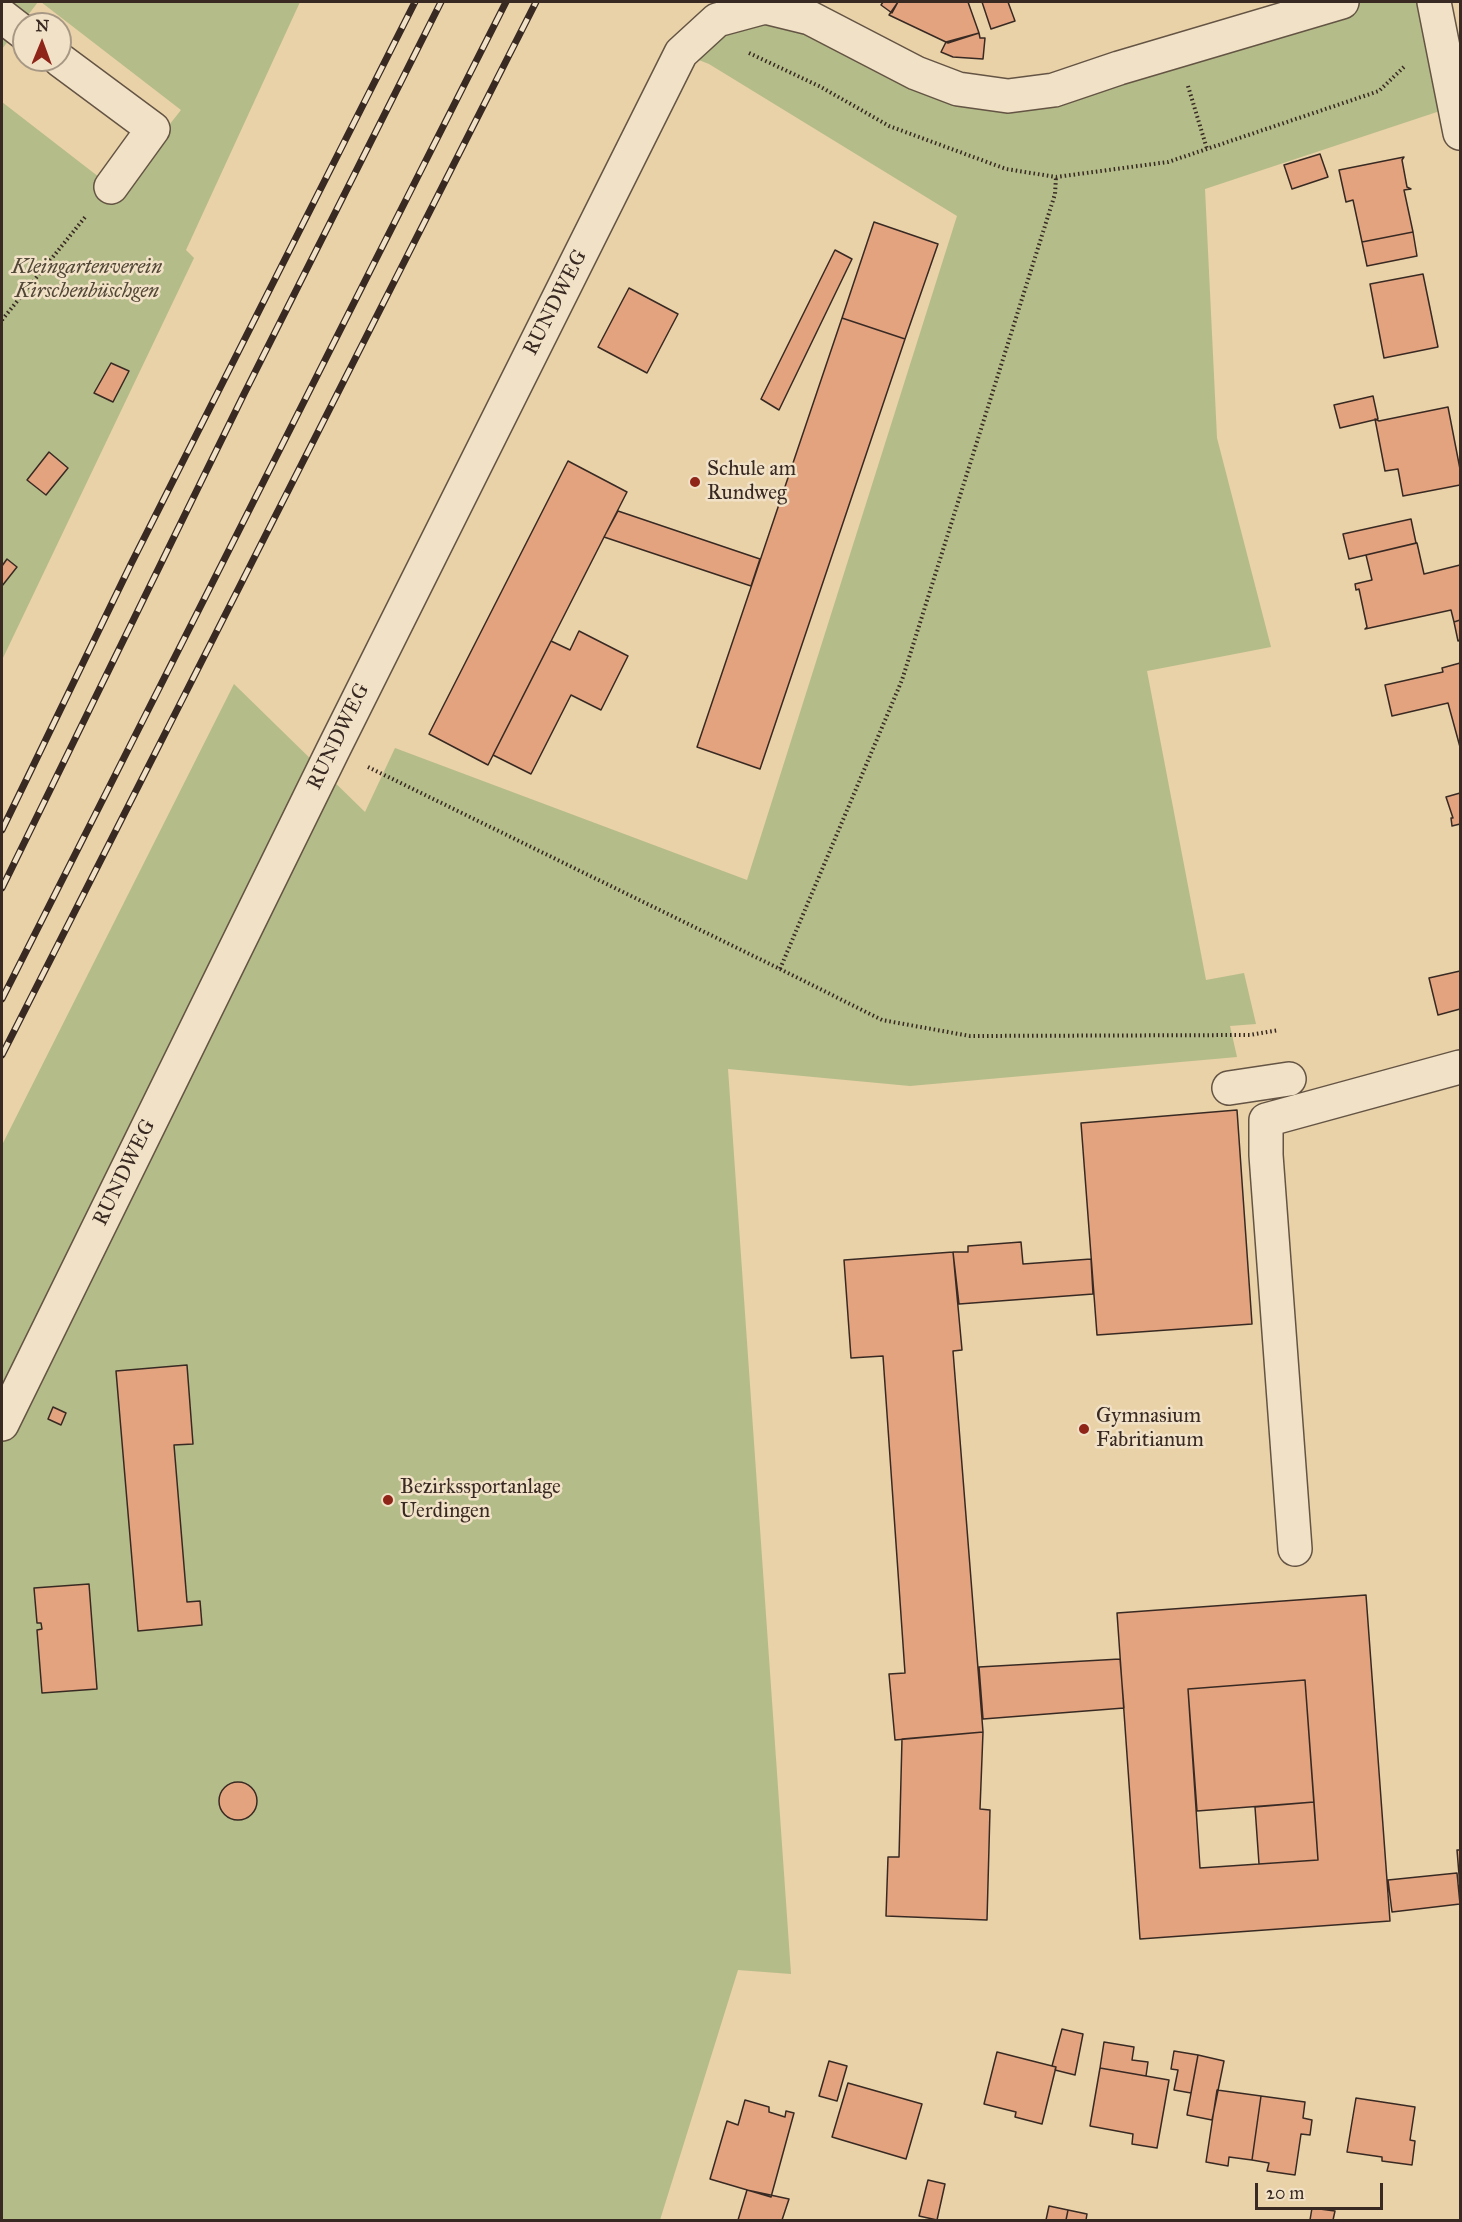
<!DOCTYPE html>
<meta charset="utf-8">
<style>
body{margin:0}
#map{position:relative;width:1462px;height:2222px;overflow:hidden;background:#e9d1a8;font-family:"IM FELL Great Primer",serif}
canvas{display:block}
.frame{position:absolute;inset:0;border:3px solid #382a23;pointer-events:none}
.north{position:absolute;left:12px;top:12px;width:60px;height:60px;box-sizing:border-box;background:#f1e1c6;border:2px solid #a79885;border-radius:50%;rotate:1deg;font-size:16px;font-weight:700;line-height:24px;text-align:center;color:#382a23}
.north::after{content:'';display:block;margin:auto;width:21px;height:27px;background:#8f2418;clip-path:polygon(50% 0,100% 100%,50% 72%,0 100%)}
.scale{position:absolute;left:1255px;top:2183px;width:128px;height:27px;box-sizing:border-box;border:3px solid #382a23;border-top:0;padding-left:8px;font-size:18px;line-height:21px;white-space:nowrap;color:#382a23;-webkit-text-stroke:4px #f1e1c6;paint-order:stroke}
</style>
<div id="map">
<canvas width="1462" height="2222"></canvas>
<div class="frame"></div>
<div class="north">N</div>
<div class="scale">20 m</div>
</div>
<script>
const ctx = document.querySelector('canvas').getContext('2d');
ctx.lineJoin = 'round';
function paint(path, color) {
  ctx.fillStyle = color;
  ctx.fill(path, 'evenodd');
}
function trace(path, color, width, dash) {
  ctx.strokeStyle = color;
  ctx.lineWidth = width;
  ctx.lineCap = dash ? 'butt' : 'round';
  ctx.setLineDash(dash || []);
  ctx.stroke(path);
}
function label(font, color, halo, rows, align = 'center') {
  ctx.font = font + ' "IM FELL Great Primer",serif';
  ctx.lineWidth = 5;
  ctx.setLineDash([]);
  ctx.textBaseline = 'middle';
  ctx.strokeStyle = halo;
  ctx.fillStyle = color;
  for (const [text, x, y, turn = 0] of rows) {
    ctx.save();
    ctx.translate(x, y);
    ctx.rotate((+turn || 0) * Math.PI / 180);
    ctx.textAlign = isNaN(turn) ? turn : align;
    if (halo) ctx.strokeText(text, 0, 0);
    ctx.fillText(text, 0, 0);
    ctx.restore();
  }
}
const green = new Path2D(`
 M2,2H38L2,49Z
 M41,2H300L186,250L194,258L2,660V102L117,191L181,110Z
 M1342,2H1434L1455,106L1205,189L1217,438L1271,647L1147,671L1206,980L1244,973L1256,1024L1230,1026L1237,1057L910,1086L728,1069L791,1974L738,1970L660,2220H2V1145L234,684L365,812L395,748L747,880L957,216L709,64L681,53L765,7L1008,96Z`);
const building = new Path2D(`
 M883,2H898L892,13L881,5Z
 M898,2H968L979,33L948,43L889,15Z
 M982,2H1008L1015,21L991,29Z
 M979,33L980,38H985L983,59L953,57L941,52L946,42Z
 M1320,154L1328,177L1292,189L1284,165Z
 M1404,157L1402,160L1407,187L1411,189L1404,190L1413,232L1362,242L1353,200L1346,202L1339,170Z
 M874,222L938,244L905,339L842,318Z
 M1413,232L1417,256L1367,266L1362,242Z
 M835,250L852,259L779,410L761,399Z
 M1423,274L1438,347L1384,358L1370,284Z
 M629,288L678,314L647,373L598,347Z
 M842,318L905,339L760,769L697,747Z
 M111,363L129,371L113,402L94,393Z
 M1373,396L1378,419L1340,428L1334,405Z
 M1448,407L1460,469V485L1403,496L1398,469L1385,471L1375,419L1379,421Z
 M49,452L68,468L46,495L27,480Z
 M568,461L627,492L488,765L429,734Z
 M618,511L760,559L751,586L604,537Z
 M1411,519L1416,543L1349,559L1343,534Z
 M1417,543L1424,574L1460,565V620L1454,622L1451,610L1365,629L1367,627L1359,589L1356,590L1355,584L1372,580L1366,555Z
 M7,559L17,567L2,586V566Z
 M1460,620V640L1458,641L1454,622Z
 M579,631L628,656L601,710L571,695L531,774L493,755L551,641L570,650Z
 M1460,663V747L1448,703L1392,716L1385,685L1443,672L1442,668Z
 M1460,793V824L1452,826L1451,818H1453L1446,797Z
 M1460,971V1009L1438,1015L1429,978Z
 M1237,1110L1252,1324L1097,1335L1081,1123Z
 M1021,1242L1023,1264L1091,1259L1093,1294L959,1304L953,1252H968V1246Z
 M953,1252L962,1350L953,1351L983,1732L895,1740L889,1674L905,1673L883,1356L851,1358L844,1260Z
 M187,1365L193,1444L174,1445L187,1602L200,1601L202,1625L138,1631L116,1371Z
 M53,1407L66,1413L61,1425L48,1419Z
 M89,1584L97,1689L42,1693L37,1630L42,1629L41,1623H37L34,1588Z
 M1366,1595L1390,1921L1140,1939L1117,1613ZM1305,1680L1318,1860L1200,1868L1188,1689Z
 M1120,1659L1124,1708L983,1719L979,1667Z
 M1305,1680L1314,1802L1197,1811L1188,1689Z
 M983,1732L980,1809L990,1810L987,1920L886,1916L888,1857H899L902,1739Z
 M219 1801a19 19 0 1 1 38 0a19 19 0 1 1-38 0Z
 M1314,1802L1318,1860L1259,1864L1255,1807Z
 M1457,1850H1460V1887Z
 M1457,1873L1460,1904L1392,1912L1388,1880Z
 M1062,2029L1083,2034L1075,2075L1055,2070L1056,2067L1052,2066Z
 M1104,2042L1134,2047L1132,2060L1148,2062L1146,2076L1100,2068Z
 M1174,2051L1198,2055L1191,2093L1174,2090L1178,2070L1171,2069Z
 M997,2052L1056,2067L1042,2124L1015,2117L1016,2112L984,2104Z
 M1198,2055L1224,2061L1212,2120L1187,2115Z
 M829,2061L847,2066L837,2101L819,2096Z
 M1100,2068L1169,2080L1157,2148L1132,2144L1133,2134L1090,2126Z
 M848,2083L922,2104L906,2159L832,2137Z
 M1217,2090L1261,2096L1252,2160L1229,2157L1228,2166L1206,2162Z
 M1261,2096L1305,2102L1303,2118L1312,2120L1310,2135L1301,2134L1295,2175L1267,2171L1269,2163L1252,2160Z
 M1356,2098L1415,2107L1410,2140L1415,2141L1412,2165L1382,2161V2157L1347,2152Z
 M745,2100L769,2107V2112L785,2117L786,2111L794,2113L771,2197L710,2179L727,2121L738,2125Z
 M928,2180L945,2184L937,2220L919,2216Z
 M747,2190L789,2199L782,2220H738Z
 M1049,2206L1068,2210L1066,2220H1046Z
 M1312,2208L1335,2211L1333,2220H1310Z
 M1068,2210L1087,2214L1086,2220H1066Z`);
const path = new Path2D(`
 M749,53L821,87L889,126L1006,169L1056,177L1168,162L1379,91L1406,65
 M1188,86L1207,149
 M2,320L86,216
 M368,767L780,969L902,680L1055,194L1056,177
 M780,969L882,1020L970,1036L1250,1035L1279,1030`);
const minor = new Path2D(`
 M1434,2L1460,133
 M2,16L24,33
 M60,60L153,129L111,187
 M1229,1088L1289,1079
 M2,1424L333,750L681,53L717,20L765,7L810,18L916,73L958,89L1008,96L1054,90L1119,68L1342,2
 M1295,1549L1266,1155V1120L1460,1067`);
const rail = new Path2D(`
 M2,830L131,564L415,2
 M2,888L244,394L441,2
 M2,999L506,2
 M2,1055L536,2`);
const markers = [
 [695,482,6,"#8f2418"],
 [1084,1429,6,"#8f2418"],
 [388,1500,6,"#8f2418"]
];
const parkNames = [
 ["Kleingartenverein",87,268],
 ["Kirschenbüschgen",87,292]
];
const streetNames = [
 ["RUNDWEG",556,303,-63],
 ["RUNDWEG",339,737,-64],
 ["RUNDWEG",125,1173,-64]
];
const poiNames = [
 ["Schule am",707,470],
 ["Rundweg",707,494],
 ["Gymnasium",1096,1417],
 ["Fabritianum",1096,1441],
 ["Bezirkssportanlage",400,1488],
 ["Uerdingen",400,1512]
];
paint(green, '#b4bc89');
paint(building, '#e3a37f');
trace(building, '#382a23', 1.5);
trace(minor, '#645444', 36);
trace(path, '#382a23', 4, [1.5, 3]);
trace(minor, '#f1e1c6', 33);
trace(rail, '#382a23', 7);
trace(rail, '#f1e1c6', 4.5, [14]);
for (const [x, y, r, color] of markers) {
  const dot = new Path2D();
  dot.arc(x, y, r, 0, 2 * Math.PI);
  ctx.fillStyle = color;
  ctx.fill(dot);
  trace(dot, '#f1e1c6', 2);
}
label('italic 21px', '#514737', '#f1e1c6', parkNames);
label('21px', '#382a23', '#f1e1c6', streetNames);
label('21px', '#382a23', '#f1e1c6', poiNames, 'left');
</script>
